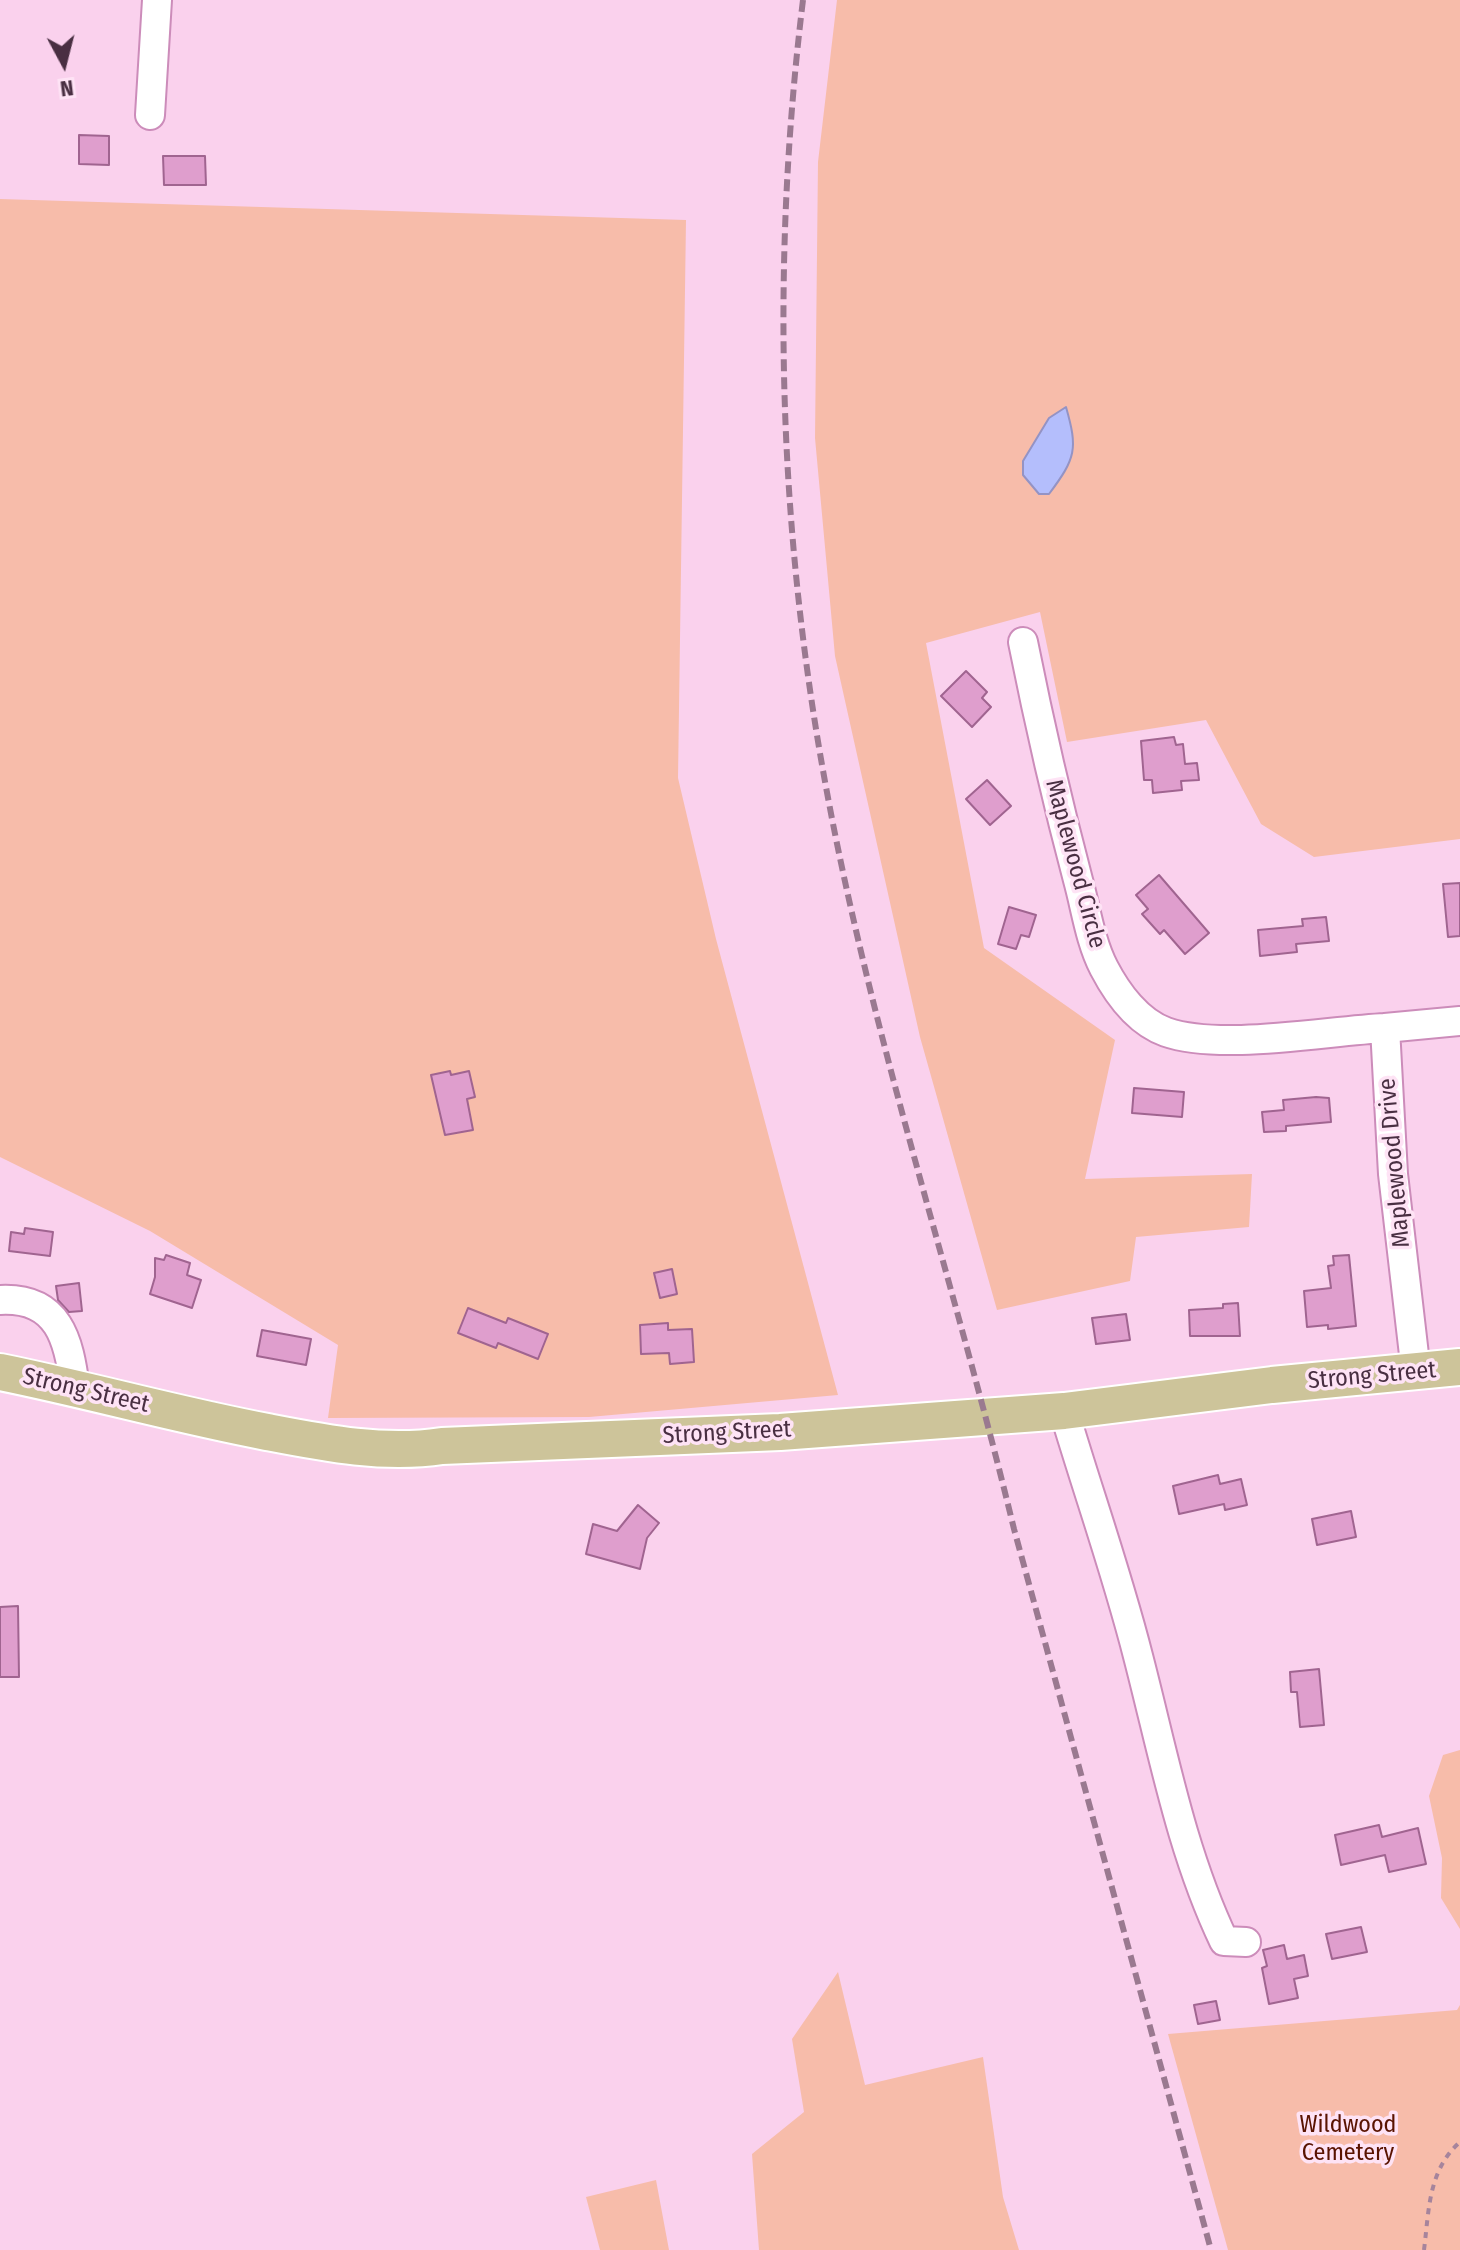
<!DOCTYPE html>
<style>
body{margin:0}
#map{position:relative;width:1460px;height:2250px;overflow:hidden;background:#fad1ed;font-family:"Fira Sans Condensed",sans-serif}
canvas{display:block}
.north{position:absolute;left:24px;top:24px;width:80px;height:80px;-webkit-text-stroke:6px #fee3f5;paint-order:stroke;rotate:173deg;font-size:22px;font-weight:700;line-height:32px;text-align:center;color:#492f42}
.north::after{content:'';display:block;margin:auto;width:28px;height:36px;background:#492f42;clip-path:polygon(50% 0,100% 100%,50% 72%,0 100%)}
</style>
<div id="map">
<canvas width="1460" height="2250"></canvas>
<div class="north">N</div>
</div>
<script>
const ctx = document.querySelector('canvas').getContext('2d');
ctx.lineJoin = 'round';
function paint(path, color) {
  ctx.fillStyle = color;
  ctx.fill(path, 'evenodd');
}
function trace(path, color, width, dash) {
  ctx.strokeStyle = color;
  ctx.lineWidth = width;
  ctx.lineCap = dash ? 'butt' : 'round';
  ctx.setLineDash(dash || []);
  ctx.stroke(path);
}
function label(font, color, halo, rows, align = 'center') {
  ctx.font = font + ' "Fira Sans Condensed",sans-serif';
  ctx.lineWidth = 7;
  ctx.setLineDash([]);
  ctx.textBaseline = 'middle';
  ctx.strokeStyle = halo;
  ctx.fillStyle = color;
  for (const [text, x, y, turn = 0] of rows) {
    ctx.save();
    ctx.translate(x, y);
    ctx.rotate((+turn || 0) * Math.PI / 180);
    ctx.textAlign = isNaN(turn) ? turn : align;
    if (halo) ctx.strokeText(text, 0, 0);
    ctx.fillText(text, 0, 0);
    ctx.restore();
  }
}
const green = new Path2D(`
 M837,0H1460V839L1314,857L1261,824L1206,720L1067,742L1040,612L926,643L984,948L1115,1040L1085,1179L1252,1174L1249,1227L1136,1237L1130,1281L997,1310L920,1037L835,656L815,438L818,162Z
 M0,199L686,220L678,778L716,939L838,1395L589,1417L328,1418L338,1345L150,1231L0,1157Z
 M1460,1750V1929L1441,1898L1442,1858L1429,1796L1443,1755Z
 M838,1972L865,2085L983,2057L1003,2197L1019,2250H759L752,2154L804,2112L792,2039Z
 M1460,2005V2250H1228L1168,2034L1457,2010Z
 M656,2180L669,2250H600L586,2197Z`);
const water = new Path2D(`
 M1066,407C1078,449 1076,458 1049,494H1039L1023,475V461L1049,418Z`);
const building = new Path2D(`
 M79,135L109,136V165L79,164Z
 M163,156H205L206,185H164Z
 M966,671L987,692L982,698L991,707L972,727L941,696Z
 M1174,737L1176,745L1183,744L1185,764L1197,763L1199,780L1181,781L1182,790L1153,793L1152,780H1144L1141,741Z
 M987,780L1011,806L990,825L966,799Z
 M1159,875L1209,933L1185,954L1164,930L1160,934L1142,914L1148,909L1136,895Z
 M1460,883V936L1448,937L1443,884Z
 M1009,907L1036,915L1029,937L1021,935L1016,949L998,944Z
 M1326,917L1329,941L1296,944L1297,952L1260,956L1258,930L1303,926L1302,919Z
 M450,1071L451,1075L469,1071L475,1097L467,1099L473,1130L445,1135L431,1075Z
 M1134,1088L1184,1092L1182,1117L1132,1113Z
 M1316,1097L1329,1098L1331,1122L1286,1126V1131L1264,1132L1262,1112L1284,1110L1283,1100Z
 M25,1228L53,1232L50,1256L9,1251L11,1232L24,1234Z
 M166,1255L190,1263L187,1275L201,1280L192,1308L150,1294L155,1277V1258L164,1260Z
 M1349,1255L1356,1326L1328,1329V1325L1307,1327L1304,1291L1331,1288L1328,1266L1334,1265L1333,1256Z
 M672,1269L677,1294L660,1298L654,1273Z
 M79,1283L82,1311L69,1312L58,1300L56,1286Z
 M1238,1303L1240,1336H1190L1189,1310L1223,1308V1304Z
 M468,1308L506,1323L508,1318L548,1334L538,1359L498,1343L496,1348L458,1333Z
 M1126,1314L1130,1340L1096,1344L1092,1318Z
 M668,1323V1330L692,1329L694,1362L670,1364L669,1353L641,1354L640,1325Z
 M262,1330L311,1339L306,1365L257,1356Z
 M1218,1475L1220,1484L1241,1479L1247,1505L1225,1510L1224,1504L1179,1514L1173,1486Z
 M638,1505L659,1523L647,1538L640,1569L586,1554L593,1524L617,1531Z
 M1351,1511L1356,1537L1317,1545L1312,1519Z
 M18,1606L19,1677H0V1607Z
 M1319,1669L1324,1725L1300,1727L1297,1692H1291L1290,1672Z
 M1379,1825L1382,1837L1418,1828L1426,1864L1389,1872L1385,1855L1341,1865L1335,1835Z
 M1361,1927L1367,1952L1332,1959L1326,1934Z
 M1284,1945L1287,1959L1304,1955L1308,1976L1294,1979L1298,1998L1269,2004L1262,1968L1267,1966L1263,1950Z
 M1216,2001L1220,2020L1198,2024L1194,2005Z`);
const path = new Path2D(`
 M1424,2250C1429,2211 1428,2170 1460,2142`);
const minor = new Path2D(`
 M150,115L157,0
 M1023,642C1039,722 1057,801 1078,880C1086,909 1090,941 1104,968C1117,993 1138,1022 1166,1032C1221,1051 1325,1031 1385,1028
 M0,1300C59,1297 69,1340 75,1388
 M1416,1372L1393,1174L1385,1028L1460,1021
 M1064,1411C1088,1492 1117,1573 1138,1656C1163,1752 1181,1851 1224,1941L1246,1942`);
const major = new Path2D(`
 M0,1372C89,1390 177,1415 267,1432C324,1443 384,1455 442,1446L780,1432L1064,1411L1272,1385L1460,1367`);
const rail = new Path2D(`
 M803,0C771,261 778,527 826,787C872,1038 954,1281 1014,1529L1211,2250`);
const streetNames = [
 ["Maplewood Circle",1075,864,75],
 ["Maplewood Drive",1395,1163,-95],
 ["Strong Street",1372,1376,-5],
 ["Strong Street",86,1391,13],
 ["Strong Street",727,1433,-3]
];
const parkNames = [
 ["Wildwood",1348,2125],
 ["Cemetery",1348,2153]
];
paint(green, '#f7bcaa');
paint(water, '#b4befc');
trace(water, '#9493c4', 2);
paint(building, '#df9ecd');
trace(building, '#a06490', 2);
trace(minor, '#cc8cba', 32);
trace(major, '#fff', 40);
trace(path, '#a6849c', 4, [6, 6]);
trace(minor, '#fff', 28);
trace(major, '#cdc49a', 36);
trace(rail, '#9a7990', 6, [12, 6]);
label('24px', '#492f42', '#fee3f5', streetNames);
label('24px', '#591300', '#fee3f5', parkNames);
</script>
